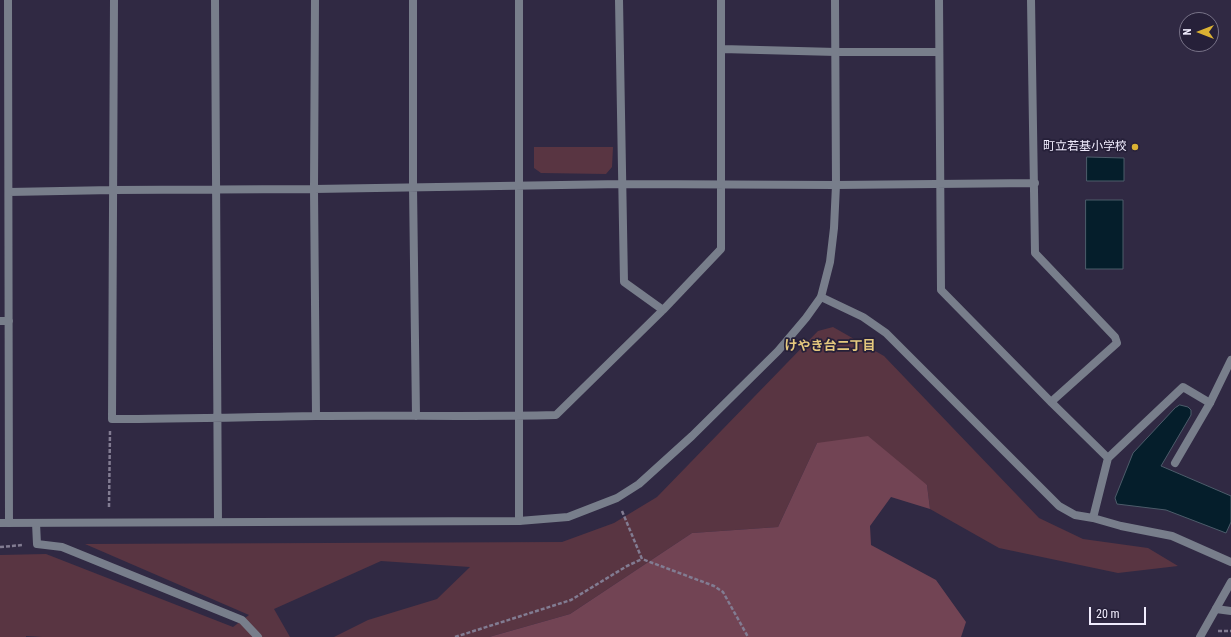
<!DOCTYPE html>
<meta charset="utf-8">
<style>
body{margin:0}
#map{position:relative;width:1231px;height:637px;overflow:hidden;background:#302943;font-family:"Roboto Condensed",sans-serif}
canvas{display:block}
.north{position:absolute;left:1179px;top:12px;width:40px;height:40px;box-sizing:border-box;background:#262039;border:1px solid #777287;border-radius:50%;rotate:270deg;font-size:11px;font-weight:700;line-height:16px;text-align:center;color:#f0ecfd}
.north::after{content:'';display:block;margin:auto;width:14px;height:18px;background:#dbb233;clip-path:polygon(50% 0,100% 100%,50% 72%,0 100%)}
.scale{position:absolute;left:1089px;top:607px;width:57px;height:18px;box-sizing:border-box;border:2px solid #f0ecfd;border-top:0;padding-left:5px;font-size:12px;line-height:14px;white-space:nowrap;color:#f0ecfd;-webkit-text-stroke:3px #262039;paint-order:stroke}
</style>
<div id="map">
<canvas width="1231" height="637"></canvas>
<div class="north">N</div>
<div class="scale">20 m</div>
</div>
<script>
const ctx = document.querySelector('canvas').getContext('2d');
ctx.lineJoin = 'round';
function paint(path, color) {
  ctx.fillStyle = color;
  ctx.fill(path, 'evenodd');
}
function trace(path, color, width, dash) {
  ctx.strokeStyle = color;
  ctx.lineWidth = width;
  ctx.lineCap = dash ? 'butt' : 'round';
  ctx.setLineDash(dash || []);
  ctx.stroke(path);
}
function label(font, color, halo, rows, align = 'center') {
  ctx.font = font + ' "Roboto Condensed","Noto Sans JP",sans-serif';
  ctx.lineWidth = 3.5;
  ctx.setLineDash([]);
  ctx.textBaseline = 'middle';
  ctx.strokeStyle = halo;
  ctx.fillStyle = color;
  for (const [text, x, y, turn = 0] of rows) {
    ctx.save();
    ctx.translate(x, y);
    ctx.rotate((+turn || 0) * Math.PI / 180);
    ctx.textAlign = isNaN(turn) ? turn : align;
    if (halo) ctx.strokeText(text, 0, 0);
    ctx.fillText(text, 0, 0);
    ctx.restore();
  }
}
const green = new Path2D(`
 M534,147H613L612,167L606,174L541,173L534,168Z
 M833,327L884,356L1039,518L1083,539L1148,548L1178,566L1118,573L999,548L930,509L927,485L817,443L778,527L692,533L570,614L489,637H334L368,620L437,599L470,567L381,561L274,609L290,637H42L26,636V637H0V555L46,554L233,627L249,615L85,544L562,542L614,523L657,497L818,331Z`);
const forest = new Path2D(`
 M868,436L927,485L930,509L891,497L870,526L871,545L936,580L966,622L961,637H489L570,614L692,533L778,527L817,443Z`);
const water = new Path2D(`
 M1087,157L1124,158V181H1087Z
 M1086,200H1123V269H1086Z
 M1180,405L1188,407L1191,410V415L1161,466L1231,496V522L1226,533L1166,510L1117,504L1115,498L1133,453L1175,408Z`);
const path = new Path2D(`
 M109,507L110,431
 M622,511L642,559L714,586L723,592L748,637
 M0,547L23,545
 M1218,631H1231
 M455,637L571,600L627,566L642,559`);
const service = new Path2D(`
 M1175,463L1210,403L1231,360
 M36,523L37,544L62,547L242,620L258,637
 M1216,609L1231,611`);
const minor = new Path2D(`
 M8,0L9,523
 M114,0L112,419C180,419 248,417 316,416C396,415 476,417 556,415L663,310L721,249V0
 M215,0L218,522
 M315,0L314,189L316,416
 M413,0V187L416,416
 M519,0V521
 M619,0L624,282L663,310
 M939,0L941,290L1051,402L1108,458
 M1031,0L1035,253L1115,337L1117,343L1051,402
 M722,49L836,52H939
 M9,192L113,190L314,189L623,184L836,185L1035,183
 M821,297L863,317L886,333L1059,506L1075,515L1093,518L1121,526L1172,536L1231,562
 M0,321H9
 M1093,518L1108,458L1183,387L1210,403`);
const tertiary = new Path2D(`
 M0,523L519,521L568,517L617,498L639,484L692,436L778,351L806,318L821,297L830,262L834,228L836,185L835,0
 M1200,637L1231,582`);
const markers = [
 [1135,147,4,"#dbb233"]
];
const poiNames = [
 ["町立若基小学校",1127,147]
];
const neighbourhoodNames = [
 ["けやき台二丁目",830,347]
];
paint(green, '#593542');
paint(forest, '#724454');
paint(water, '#051e2b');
trace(water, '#4c5c6a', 1);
trace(path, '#827c92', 2.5, [4, 2]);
trace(service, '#787e8b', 8);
trace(minor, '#787e8b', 8);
trace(tertiary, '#787e8b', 8);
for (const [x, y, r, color] of markers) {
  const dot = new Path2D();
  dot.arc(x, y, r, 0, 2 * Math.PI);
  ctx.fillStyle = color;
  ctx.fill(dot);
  trace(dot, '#262039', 1.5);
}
label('12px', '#f0ecfd', '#262039', poiNames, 'right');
label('bold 13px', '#e5c97e', '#262039', neighbourhoodNames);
</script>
